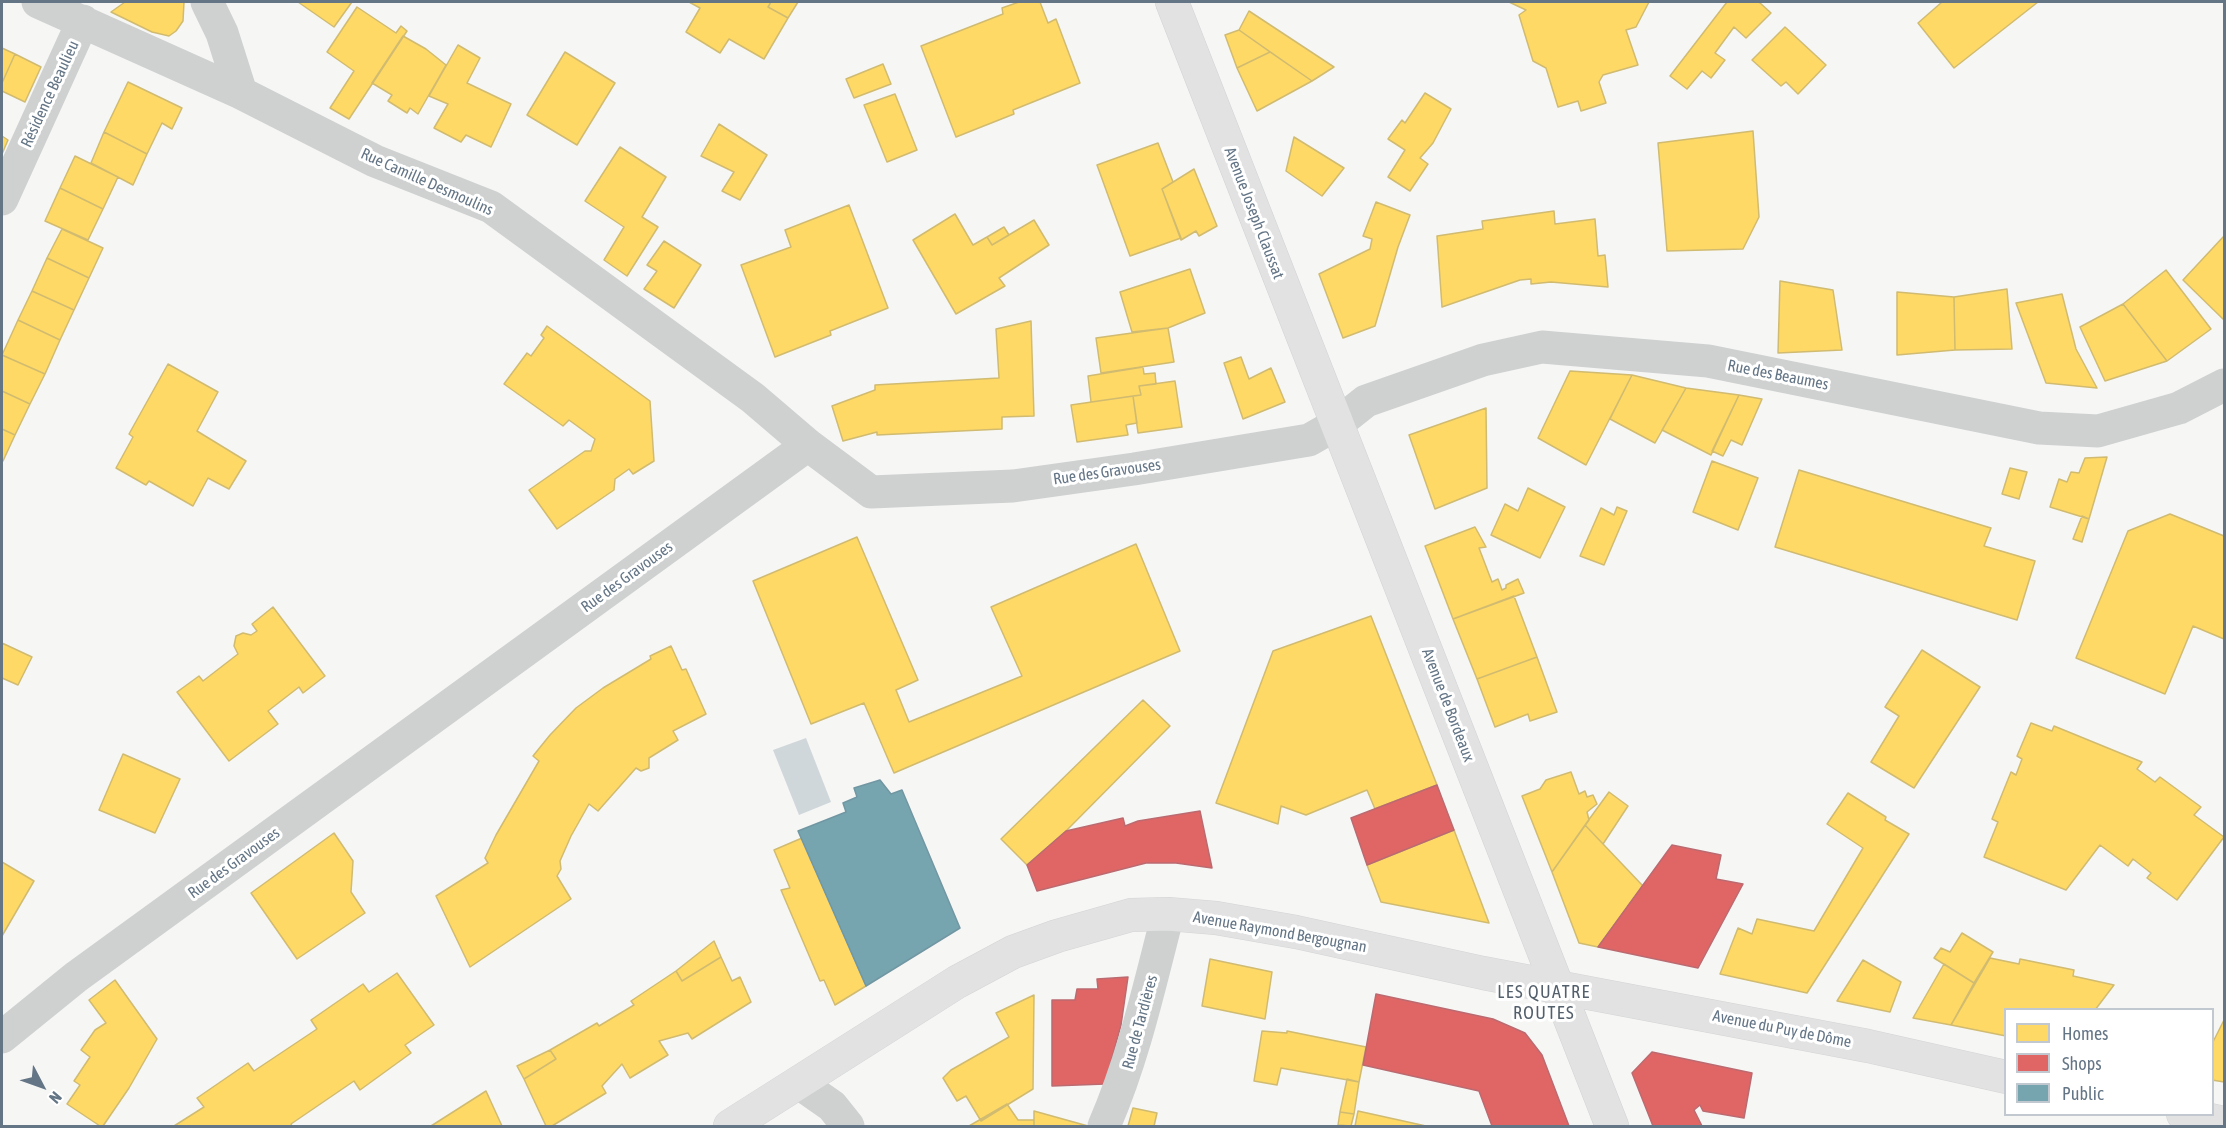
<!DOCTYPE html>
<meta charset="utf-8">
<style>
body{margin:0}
#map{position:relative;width:2226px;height:1128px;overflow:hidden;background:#f6f6f5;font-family:"Asap Condensed",sans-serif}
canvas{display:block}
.frame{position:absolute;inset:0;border:3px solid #647586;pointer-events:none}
.legend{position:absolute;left:2004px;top:1008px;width:210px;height:108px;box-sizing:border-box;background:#fff;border:2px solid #c1c8cf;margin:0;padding:8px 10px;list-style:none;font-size:18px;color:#647586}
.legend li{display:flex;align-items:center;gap:12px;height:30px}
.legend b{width:30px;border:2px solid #c1c8cf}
.north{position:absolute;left:12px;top:1056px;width:60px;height:60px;-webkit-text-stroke:4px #fff;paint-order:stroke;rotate:131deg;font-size:16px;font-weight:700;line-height:24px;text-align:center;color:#647586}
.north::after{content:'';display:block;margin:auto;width:21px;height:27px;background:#647586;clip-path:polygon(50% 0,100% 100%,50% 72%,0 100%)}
</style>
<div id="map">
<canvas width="2226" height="1128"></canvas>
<div class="frame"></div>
<ul class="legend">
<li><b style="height:16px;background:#ffd966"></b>Homes</li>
<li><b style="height:16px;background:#e06666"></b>Shops</li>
<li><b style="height:16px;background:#76a5af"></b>Public</li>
</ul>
<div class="north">N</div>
</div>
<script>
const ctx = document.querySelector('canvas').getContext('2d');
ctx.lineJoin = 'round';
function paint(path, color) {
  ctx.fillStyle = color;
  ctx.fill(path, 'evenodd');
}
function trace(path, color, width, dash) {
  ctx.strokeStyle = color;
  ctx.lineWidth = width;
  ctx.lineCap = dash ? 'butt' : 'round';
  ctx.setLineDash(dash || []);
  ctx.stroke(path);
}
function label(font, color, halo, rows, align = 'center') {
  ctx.font = font + ' "Asap Condensed",sans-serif';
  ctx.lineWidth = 6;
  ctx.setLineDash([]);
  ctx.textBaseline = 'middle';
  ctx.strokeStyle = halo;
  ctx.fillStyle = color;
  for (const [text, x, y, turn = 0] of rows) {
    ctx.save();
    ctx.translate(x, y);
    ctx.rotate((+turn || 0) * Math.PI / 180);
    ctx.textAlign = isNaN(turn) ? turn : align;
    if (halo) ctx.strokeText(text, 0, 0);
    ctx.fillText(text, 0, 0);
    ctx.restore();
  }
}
const water = new Path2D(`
 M806,738L831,802L799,815L773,750Z`);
const homes = new Path2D(`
 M125,2H184L183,21L176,31L169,36L152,32L111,12Z
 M298,2H352L334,27Z
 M689,2H771L768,7L788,18L764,59L729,39L720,53L686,32L700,8Z
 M771,2H798L788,18L768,7Z
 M1019,2H1040L1048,23L1056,19L1080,83L1013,110L1014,114L956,137L921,46L1003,14L1002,8Z
 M1509,2H1649L1636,27L1626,30L1638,65L1603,75L1599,82L1606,103L1581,111L1578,101L1558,107L1546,68L1533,61L1519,15L1526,10Z
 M1727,2H1759L1771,13L1746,38L1734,27L1715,53L1725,60L1711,78L1702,71L1687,89L1670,76Z
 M1942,2H2038L1954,68L1918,23Z
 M357,7L396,33L401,26L407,31L349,119L330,108L354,71L327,52Z
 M1249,11L1293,40L1334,67L1312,81L1239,30Z
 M1785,27L1826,65L1798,94L1786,82L1781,86L1752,60Z
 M1239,30L1270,52L1237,68L1225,35Z
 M403,36L426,49L446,65L418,114L410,108L407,113L388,101L392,95L372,83Z
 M458,45L480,58L467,83L511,104L491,147L466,135L461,142L434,128L448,104L429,96Z
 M2,48L15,54L2,83Z
 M565,52L615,83L577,145L527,115Z
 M1270,52L1312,81L1257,111L1237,68Z
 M15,54L41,67L25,102L2,91V83Z
 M883,64L891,84L854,98L846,79Z
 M128,82L182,108L172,129L162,123L147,154L104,132Z
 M1425,93L1451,109L1433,143L1420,158L1428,164L1410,191L1388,177L1405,150L1388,139L1402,120L1405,123Z
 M895,94L917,150L887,162L864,105Z
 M719,124L767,155L740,200L722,191L734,172L701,156Z
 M1753,131L1759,217L1743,249L1667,251L1658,143Z
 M104,132L147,154L133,185L91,163Z
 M2,136L8,140L2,154Z
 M1294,137L1344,168L1322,196L1286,171Z
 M1158,143L1173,182L1162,189L1181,238L1130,256L1097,165Z
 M620,147L666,177L642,217L658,227L627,276L604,260L624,227L585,201Z
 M75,156L118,177L103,209L60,188Z
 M1194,169L1217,226L1199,236L1196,231L1181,240L1162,189Z
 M60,188L103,209L88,240L45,221Z
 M1376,202L1410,215L1398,247L1375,326L1343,338L1319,274L1370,249L1372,239L1363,236Z
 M849,205L888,308L830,331L831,335L775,357L741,265L791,247L785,230Z
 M1554,211L1555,224L1595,219L1598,256L1605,255L1608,287L1551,282L1531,284V279L1520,280L1442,307L1437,236L1483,229L1482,221Z
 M955,214L973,245L987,237L992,245L1034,220L1049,245L999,278L1005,286L956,314L913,240Z
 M1004,227L1009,235L992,245L987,237Z
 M62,229L103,248L89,278L47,258Z
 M2224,236V320L2183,280Z
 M664,241L701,265L674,308L644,289L657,271L647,265Z
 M47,258L89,278L74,310L32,291Z
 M1190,269L1205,313L1168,328L1132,332L1120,292Z
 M2166,270L2211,329L2167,361L2123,304Z
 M1780,281L1833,290L1842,350L1778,353Z
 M2007,289L2012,349L1955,350L1954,297Z
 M32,291L74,310L60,340L18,320Z
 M1897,292L1954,297L1955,350L1897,355Z
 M2062,294L2076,349L2097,388L2046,383L2016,303Z
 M2123,304L2167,361L2105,381L2080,327Z
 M18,320L60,340L45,374L2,355Z
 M1031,321L1034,416L1002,417V429L877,435V432L843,441L832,406L875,390V385L999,378L996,329Z
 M547,326L650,401L654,461L633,474L629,469L615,479L614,490L557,529L529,490L585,451H591L595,439L569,420L563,426L504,384L527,353L531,356L544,338L541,335Z
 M1168,328L1174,362L1101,373L1096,338Z
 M2,355L45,374L30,404L2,391Z
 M1241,357L1249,379L1271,368L1285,402L1243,419L1224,363Z
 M168,364L218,392L197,431L246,461L229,489L208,478L193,506L149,481L146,485L116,468L133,437L129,434Z
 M1143,367L1144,374L1155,373L1156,384L1139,386L1141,395L1091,402L1088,376Z
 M1570,371L1632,375L1586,465L1538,438Z
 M1632,375L1686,388L1655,443L1610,419Z
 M1175,381L1182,427L1138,433L1133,396L1141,395L1139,386Z
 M1686,388L1739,395L1711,455L1662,430Z
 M2,391L30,404L15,435L2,429Z
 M1739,395L1762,399L1742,445L1731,440L1723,456L1712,451Z
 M1133,396L1137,423L1126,425L1128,435L1077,442L1071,405Z
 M1486,408L1487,488L1435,509L1409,435Z
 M2,429L15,435L3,461L2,460Z
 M2107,457L2089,519L2050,507L2059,479L2067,482L2071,472L2079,473L2085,458Z
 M1712,461L1758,478L1738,530L1693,512Z
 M2010,468L2027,472L2019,499L2002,494Z
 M1799,470L1991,528L1984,546L2035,561L2017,620L1775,547Z
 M1528,488L1565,507L1540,558L1491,535L1505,504L1518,511Z
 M1617,507L1627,511L1604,565L1580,556L1601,508L1614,515Z
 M2170,514L2224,536V639L2193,626L2165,694L2076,658L2128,531Z
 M2082,516L2089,519L2082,542L2073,539Z
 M1475,527L1486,547L1479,548L1492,582L1498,579L1502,590L1506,588V585L1518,579L1524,593L1453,619L1425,546Z
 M857,537L918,680L896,690L909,722L1022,676L991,607L1136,544L1180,651L894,773L864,703L811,724L753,581Z
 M1514,596L1537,657L1477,679L1453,619Z
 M273,607L325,676L303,693L299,687L268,711L278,724L229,761L177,692L199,676L203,681L238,654L234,646L236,636L243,633L251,635L257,631L252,624Z
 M1371,616L1437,785L1375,809L1367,790L1306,815L1281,806L1278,824L1216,803L1273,651Z
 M2,643L32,657L18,685L2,678Z
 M671,646L682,670L686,669L706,714L673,731L678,740L649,758V768L641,771L636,768L598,811L589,804L571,836L560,861L561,869L557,876L571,899L470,967L436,896L488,863L485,858L496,835L539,761L533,756L550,735L576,708L603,688L651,659L650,656Z
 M1922,650L1980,687L1914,788L1871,762L1899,716L1885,707Z
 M1537,657L1557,712L1530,721L1528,714L1495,727L1477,679Z
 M1143,700L1170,726L1066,831L1027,865L1001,839Z
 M2031,723L2052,731L2054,726L2142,762L2137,769L2155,782L2160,777L2201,807L2194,815L2224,837L2177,900L2147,878L2151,873L2133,859L2128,866L2100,845L2066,890L1984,857L1998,822L1992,819L2011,772L2016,775L2022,759L2017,756Z
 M123,754L180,779L155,833L99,810Z
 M1571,772L1579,794L1585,791L1587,797L1593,795L1597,804L1587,812L1589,820L1552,872L1522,796L1540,789L1546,780Z
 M1609,792L1628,806L1603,844L1585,825Z
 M1848,793L1886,817L1885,820L1909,834L1807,993L1720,974L1738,928L1752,934L1757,919L1814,931L1863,848L1827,824Z
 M1585,825L1643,886L1598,947L1579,943L1552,872Z
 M1454,830L1489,923L1381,902L1367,865Z
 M334,833L353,861L351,892L365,913L297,959L251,893Z
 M802,838L866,986L835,1005L824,980L820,981L781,890L790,888L774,850Z
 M2,862L34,881L2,936Z
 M1962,933L1993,952L1974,983L1934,958L1941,948L1950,952Z
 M714,941L721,957L682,981L676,971Z
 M721,957L732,981L740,977L751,1002L692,1039L688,1033L659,1041L668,1055L630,1078L622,1064L602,1086L606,1093L552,1126H546L524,1079L556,1059L550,1050L597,1023L599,1026L634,1005L631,1001L676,971L682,981Z
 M1990,958L2019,964L2020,959L2074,970L2073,976L2114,985L2095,1010H2006V1036L1951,1025Z
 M1210,959L1272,972L1265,1019L1202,1006Z
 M1863,960L1901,982L1890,1012L1837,1001Z
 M1944,964L1974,983L1951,1025L1913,1018Z
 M397,973L434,1025L405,1045L411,1053L360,1090L354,1081L291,1124L292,1126H174L204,1107L197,1098L248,1063L254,1071L317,1029L311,1020L363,984L369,992Z
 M115,980L157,1039L129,1088L103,1126H100L67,1104L80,1085L74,1081L90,1057L81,1050L95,1030L106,1023L89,1000Z
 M1034,995L1033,1089L981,1121L966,1096L957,1101L943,1078L951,1070L1009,1037L996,1013Z
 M2224,1020V1082L2212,1080V1044Z
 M1262,1031L1287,1033V1031L1366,1047L1359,1082L1281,1068L1277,1085L1254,1081Z
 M550,1050L556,1059L524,1079L517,1066Z
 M1347,1079L1359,1082L1354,1114L1340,1112Z
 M486,1091L502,1126H431Z
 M1007,1104L1018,1120H1034V1126H969Z
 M1133,1108L1157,1113L1154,1126H1128Z
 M1034,1111L1088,1126H1034Z
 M1358,1111L1426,1126H1355Z
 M1340,1112L1354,1114L1351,1126L1338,1125Z`);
const shops = new Path2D(`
 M1437,785L1454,830L1367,865L1351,818Z
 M1200,811L1212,868L1176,863H1146L1037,891L1027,865L1066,831L1123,818L1125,826L1138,821Z
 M1672,845L1721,855L1716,879L1743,884L1698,968L1598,947Z
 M1128,977L1121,1025L1105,1084L1052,1086V1000H1075L1077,989H1098L1097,979Z
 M1376,994L1493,1019L1525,1033L1542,1055L1569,1126H1492L1479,1091L1363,1065Z
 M1652,1052L1752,1073L1744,1118L1703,1111L1700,1105L1694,1110L1702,1126H1653L1632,1073Z`);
const public = new Path2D(`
 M880,780L891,794L902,790L960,928L866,986L798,831L846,812L843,803L857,797L854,788Z`);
const street = new Path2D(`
 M38,2L241,93L375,161L491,207L753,398L808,445L871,492L1013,486L1134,469L1309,440L1337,424L1366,401L1483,360L1542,347L1708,361L2039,428L2098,431L2179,408L2224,385
 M207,2L222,33L241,93
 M2,199L83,21
 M2,1037L76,977L808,445
 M799,1083L832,1106L848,1126
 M1104,1126C1134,1057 1149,987 1168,914`);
const secondary = new Path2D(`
 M1172,2L1612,1126`);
const primary = new Path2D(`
 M2183,1114L2224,1123
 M730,1126L957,982L1013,952L1057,936L1131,915L1168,914L1216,918L1296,932L1483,973L1868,1046L2006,1077`);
const streetNames = [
 ["Résidence Beaulieu",50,94,-65],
 ["Rue Camille Desmoulins",427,182,24],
 ["Avenue Joseph Claussat",1254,213,69],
 ["Rue des Beaumes",1778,375,11],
 ["Rue des Gravouses",1107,472,-8],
 ["Rue des Gravouses",627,577,-36],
 ["Avenue de Bordeaux",1448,705,69],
 ["Rue des Gravouses",234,863,-36],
 ["Avenue Raymond Bergougnan",1280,932,10],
 ["Rue de Tardières",1140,1022,-75],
 ["Avenue du Puy de Dôme",1782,1029,11]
];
const neighbourhoodNames = [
 ["LES QUATRE",1544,992],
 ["ROUTES",1544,1013]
];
paint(water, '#d0d7da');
paint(homes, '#ffd966');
trace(homes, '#d0bb70', 1.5);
paint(shops, '#e06666');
trace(shops, '#bb6a70', 1.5);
paint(public, '#76a5af');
trace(public, '#7197a3', 1.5);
trace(secondary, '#d1d3d4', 34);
trace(primary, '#d3d4d4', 34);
trace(street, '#cfd1d1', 33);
trace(secondary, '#e2e2e3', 33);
trace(primary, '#e2e2e3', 33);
label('16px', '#647586', '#fff', streetNames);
ctx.letterSpacing = '1.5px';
label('18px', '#535f6b', '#fff', neighbourhoodNames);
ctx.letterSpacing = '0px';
</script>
